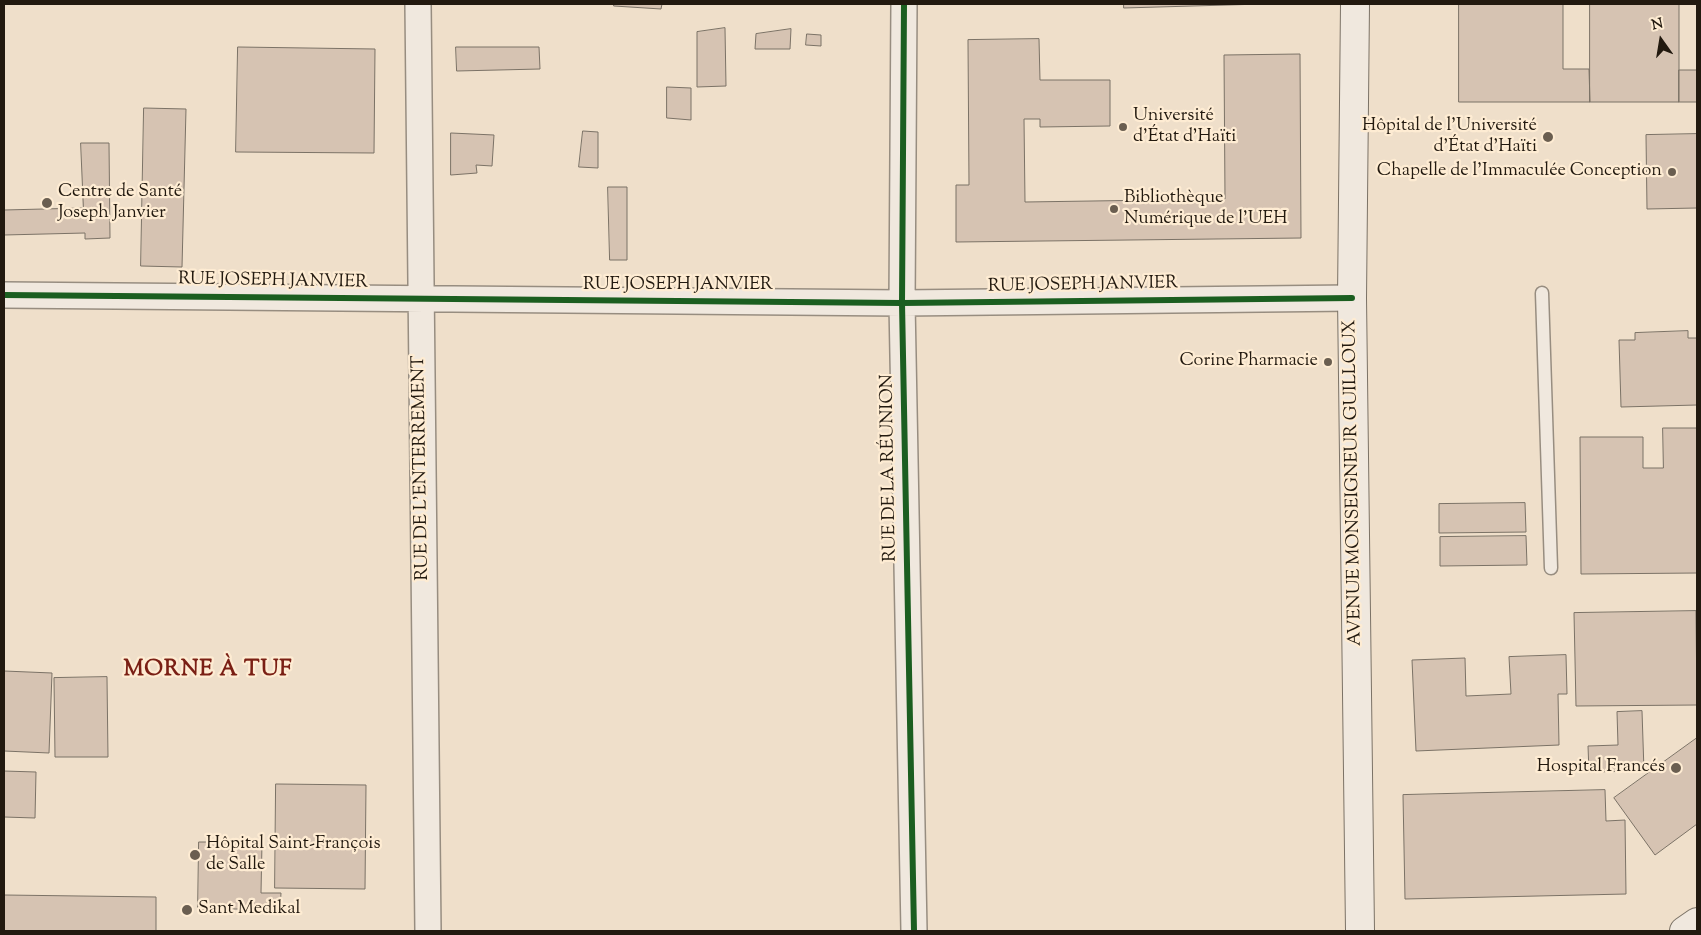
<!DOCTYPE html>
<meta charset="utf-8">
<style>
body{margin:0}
#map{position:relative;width:1701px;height:935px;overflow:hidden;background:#efdfca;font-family:"Sorts Mill Goudy",serif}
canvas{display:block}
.frame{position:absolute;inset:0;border:5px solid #22190f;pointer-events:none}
.north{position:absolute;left:1636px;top:15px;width:50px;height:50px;-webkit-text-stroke:4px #feecd3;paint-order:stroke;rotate:347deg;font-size:14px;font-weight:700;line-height:20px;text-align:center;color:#22190f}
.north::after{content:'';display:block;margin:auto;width:18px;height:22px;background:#22190f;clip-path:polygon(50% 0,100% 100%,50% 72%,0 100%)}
</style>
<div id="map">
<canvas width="1701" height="935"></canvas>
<div class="frame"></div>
<div class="north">N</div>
</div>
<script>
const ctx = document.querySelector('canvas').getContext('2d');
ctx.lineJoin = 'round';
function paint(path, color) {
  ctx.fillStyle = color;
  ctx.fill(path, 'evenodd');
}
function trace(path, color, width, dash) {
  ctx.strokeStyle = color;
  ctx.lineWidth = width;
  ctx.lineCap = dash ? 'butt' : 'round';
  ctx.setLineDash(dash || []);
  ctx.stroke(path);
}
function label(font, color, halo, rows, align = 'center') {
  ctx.font = font + ' "Sorts Mill Goudy",serif';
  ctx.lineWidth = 4.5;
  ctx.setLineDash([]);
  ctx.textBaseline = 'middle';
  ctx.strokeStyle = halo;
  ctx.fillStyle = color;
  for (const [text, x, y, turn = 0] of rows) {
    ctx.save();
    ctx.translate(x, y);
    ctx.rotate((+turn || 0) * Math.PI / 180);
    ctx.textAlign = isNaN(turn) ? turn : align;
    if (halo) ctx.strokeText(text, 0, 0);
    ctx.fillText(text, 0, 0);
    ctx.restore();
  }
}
const building = new Path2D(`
 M614,4H662L661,9L614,6Z
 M1124,4H1262L1124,8Z
 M1459,4H1563V69H1589L1590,102H1459Z
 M1590,4H1679V102H1590Z
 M725,28L726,86L697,87V32Z
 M791,29L790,49H755L756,34Z
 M807,34L821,35V46L806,45Z
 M1039,39L1040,80H1110V126L1040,127V119H1024L1025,202L1225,199L1224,55L1300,54L1301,238L956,242V185H969L968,40Z
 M238,47L375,49L374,153L236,152Z
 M456,47H539L540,69L457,71Z
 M1679,70H1697V102H1679Z
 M667,87L691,88V120L667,118Z
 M144,108L186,109L182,267L141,266Z
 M583,131L598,132V168L579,167Z
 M451,133L494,135L492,166L476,165L477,173L451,175Z
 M1697,134V208L1647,209L1646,135Z
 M81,143H109L110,238L85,239V233L4,235V210L83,208Z
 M608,187H627V260H610Z
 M1688,331V338H1697V405L1621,407L1619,340H1635V333Z
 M1663,428H1697V573L1581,574L1580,437H1643V468H1663Z
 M1525,503L1526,532L1439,533V504Z
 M1526,536L1527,565L1440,566V537Z
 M1696,611L1697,705L1576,706L1574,613Z
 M1566,655L1567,694H1558L1559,745L1416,751L1412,660L1465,658L1466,696L1511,694L1509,657Z
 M4,671L52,673L49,753L4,751Z
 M107,677L108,757H55L54,678Z
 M1642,711L1644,771L1589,772L1588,746L1618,745L1617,712Z
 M1697,738V824L1655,855L1614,798Z
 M4,771L36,772L35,818L4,817Z
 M276,784L366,785L365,889L275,888Z
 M1605,790L1606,821L1625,820L1626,894L1405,899L1403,795Z
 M199,842H262L261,893H281L280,909H198Z
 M4,895L156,897V931H4Z`);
const lane = new Path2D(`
 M1542,293L1551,568`);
const street = new Path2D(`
 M418,4L428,931
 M904,4L902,303L914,931
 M4,295L902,303L1352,298`);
const secondary = new Path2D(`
 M1355,4L1352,298L1360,931
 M1684,931L1697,922`);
const cycleway = new Path2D(`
 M904,4L902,303L914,931
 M4,295L902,303L1352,298`);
const markers = [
 [1123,127,5,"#6a5e50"],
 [1548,137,6,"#6a5e50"],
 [1672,172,5,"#6a5e50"],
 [47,203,6,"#6a5e50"],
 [1114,209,5,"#6a5e50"],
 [1328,362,5,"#6a5e50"],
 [1676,768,6,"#6a5e50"],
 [195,855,6,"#6a5e50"],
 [187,910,6,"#6a5e50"]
];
const poiNames = [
 ["Université",1133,117],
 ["d'État d'Haïti",1133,138],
 ["Hôpital de l'Université",1537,127,"right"],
 ["d'État d'Haïti",1537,148,"right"],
 ["Chapelle de l'Immaculée Conception",1662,172,"right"],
 ["Centre de Santé",58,193],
 ["Joseph Janvier",58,214],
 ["Bibliothèque",1124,199],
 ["Numérique de l'UEH",1124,220],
 ["Corine Pharmacie",1318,362,"right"],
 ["Hospital Francés",1665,768,"right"],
 ["Hôpital Saint-François",206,845],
 ["de Salle",206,866],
 ["Sant Medikal",198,910]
];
const streetNames = [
 ["RUE JOSEPH JANVIER",273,282,1],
 ["RUE JOSEPH JANVIER",678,286],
 ["RUE JOSEPH JANVIER",1083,286,-1],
 ["RUE DE L'ENTERREMENT",422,468,-91],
 ["RUE DE LA RÉUNION",890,468,-91],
 ["AVENUE MONSEIGNEUR GUILLOUX",1354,483,-91]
];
const districtNames = [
 ["MORNE À TUF",208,671]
];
paint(building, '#d6c3b2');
trace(building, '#7b7266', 1);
trace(lane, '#978d80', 15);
trace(street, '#978d80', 28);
trace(secondary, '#7b7266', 30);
trace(lane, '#f0e8de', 12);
trace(street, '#f0e8de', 25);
trace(secondary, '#f0e8de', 28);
trace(cycleway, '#1b5e20', 6);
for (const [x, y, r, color] of markers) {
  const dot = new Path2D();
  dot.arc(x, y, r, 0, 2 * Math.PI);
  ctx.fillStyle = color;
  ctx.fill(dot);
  trace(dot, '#feecd3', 2);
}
label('18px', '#22190f', '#feecd3', poiNames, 'left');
label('18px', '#22190f', '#feecd3', streetNames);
ctx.letterSpacing = '1px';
label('bold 22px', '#7a1f14', '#feecd3', districtNames);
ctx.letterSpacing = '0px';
</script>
